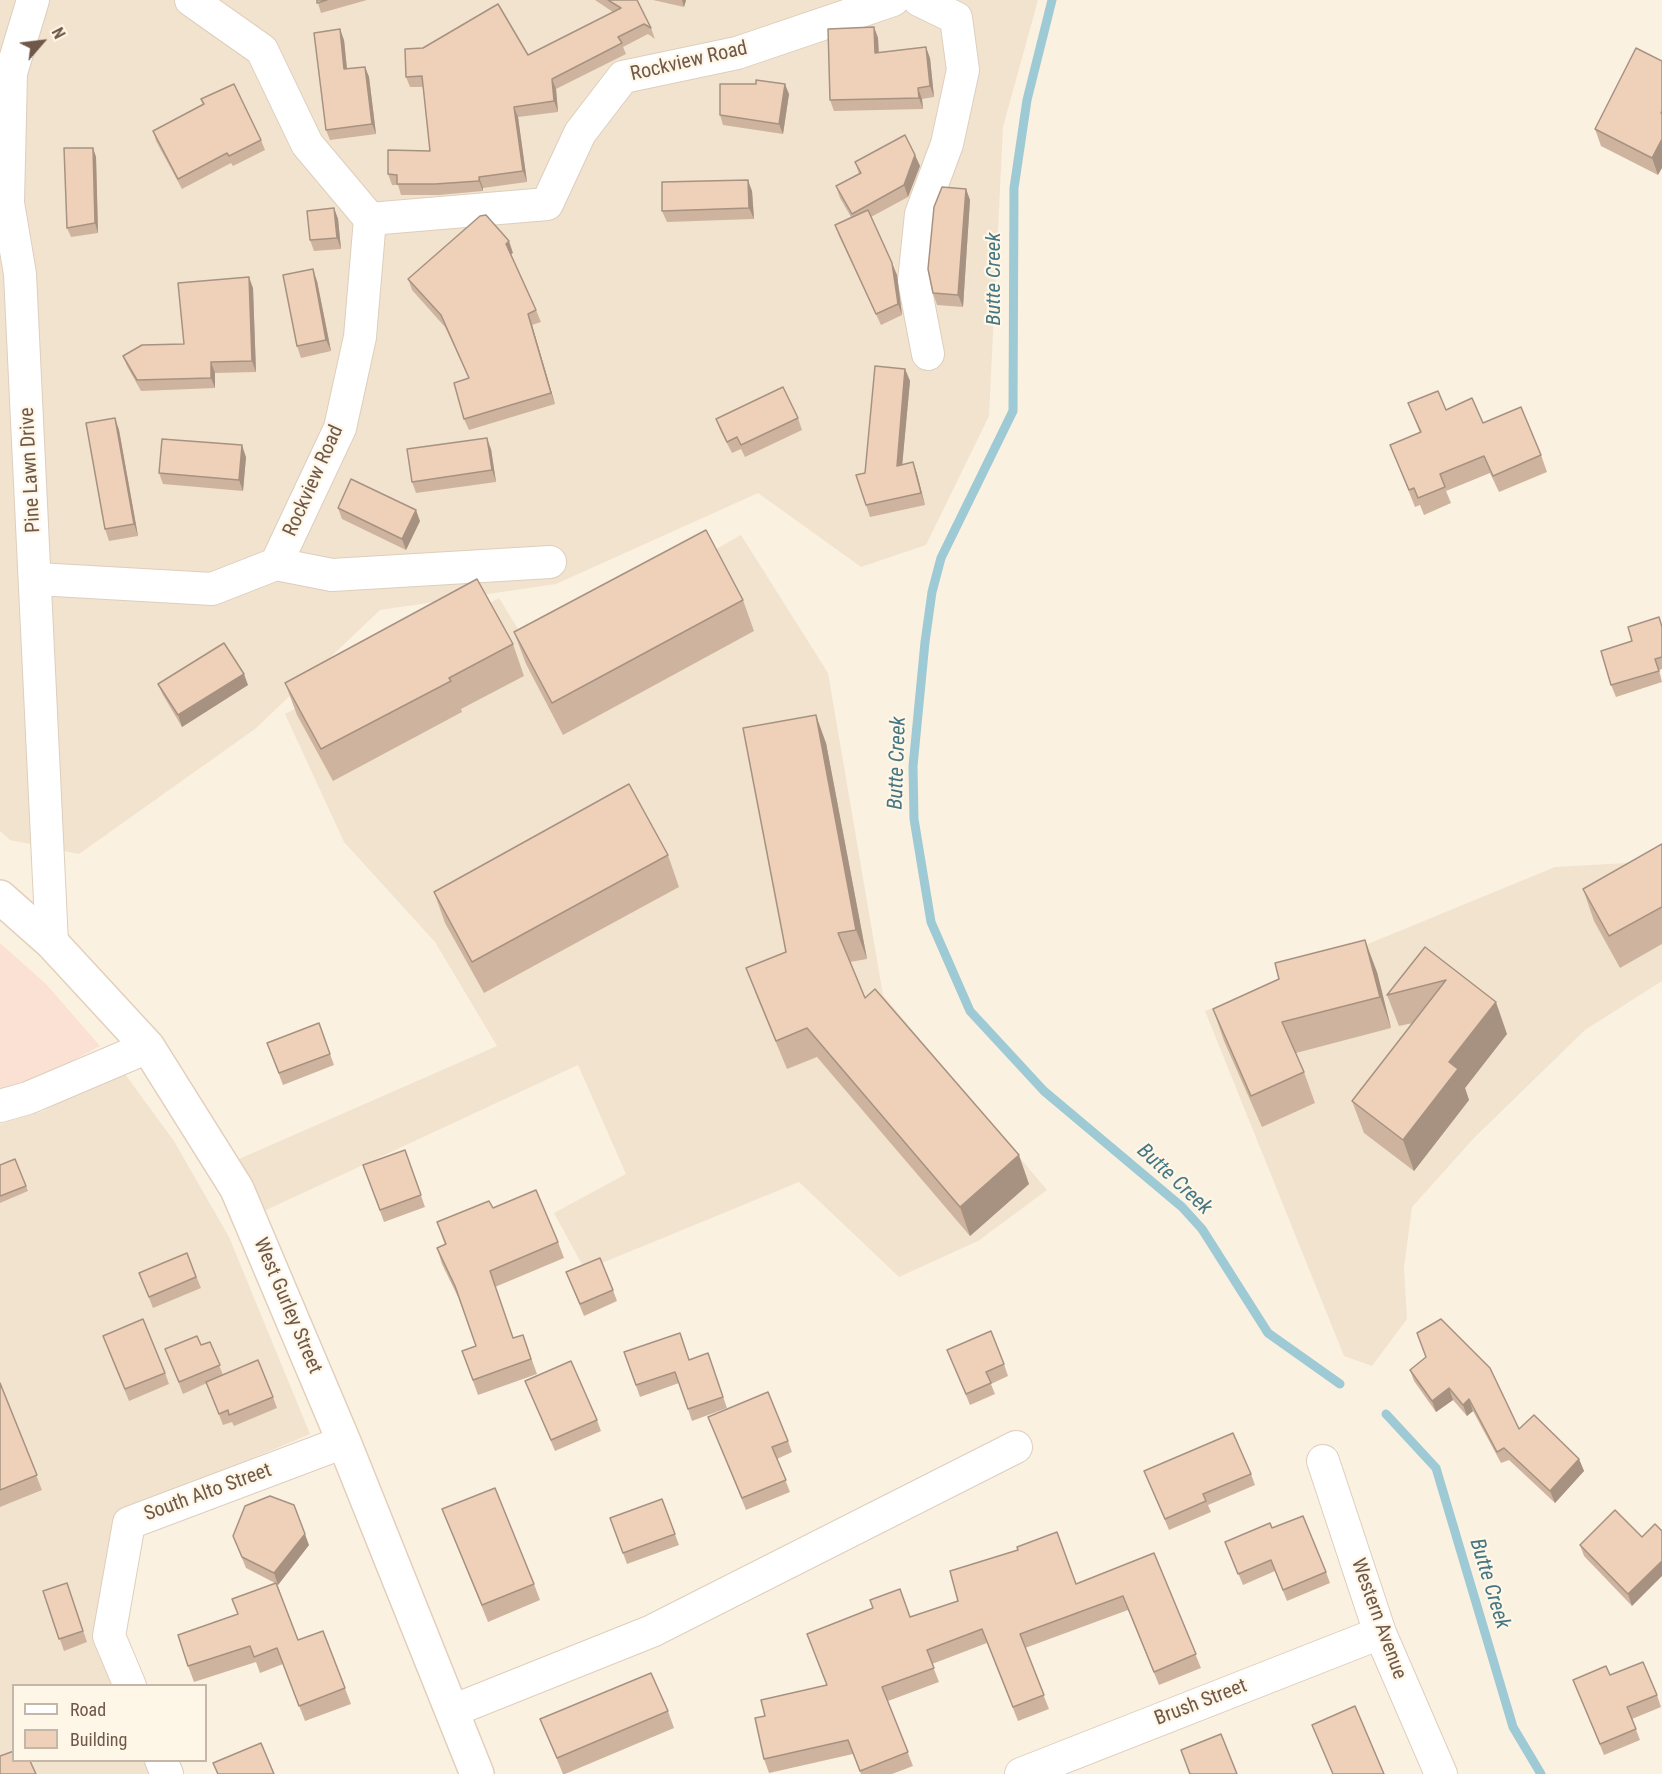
<!DOCTYPE html>
<style>
body{margin:0}
#map{position:relative;width:1662px;height:1774px;overflow:hidden;background:#fbf1e0;font-family:"Roboto Condensed",sans-serif}
canvas{display:block}
.legend{position:absolute;left:12px;top:1684px;width:195px;height:78px;box-sizing:border-box;background:#fef6e6;border:2px solid #c5b7a7;margin:0;padding:8px 10px;list-style:none;font-size:18px;color:#705849}
.legend li{display:flex;align-items:center;gap:12px;height:30px}
.legend b{width:30px;border:2px solid #c5b7a7}
.north{position:absolute;left:12px;top:12px;width:60px;height:60px;-webkit-text-stroke:4px #fef6e6;paint-order:stroke;rotate:62deg;font-size:16px;font-weight:700;line-height:24px;text-align:center;color:#705849}
.north::after{content:'';display:block;margin:auto;width:21px;height:27px;background:#705849;clip-path:polygon(50% 0,100% 100%,50% 72%,0 100%)}
</style>
<div id="map">
<canvas width="1662" height="1774"></canvas>
<ul class="legend">
<li><b style="height:8px;background:#fff"></b>Road</li>
<li><b style="height:16px;background:#efd1b9"></b>Building</li>
</ul>
<div class="north">N</div>
</div>
<script>
const ctx = document.querySelector('canvas').getContext('2d');
ctx.lineJoin = 'round';
function paint(path, color) {
  ctx.fillStyle = color;
  ctx.fill(path, 'evenodd');
}
function trace(path, color, width, dash) {
  ctx.strokeStyle = color;
  ctx.lineWidth = width;
  ctx.lineCap = dash ? 'butt' : 'round';
  ctx.setLineDash(dash || []);
  ctx.stroke(path);
}
function label(font, color, halo, rows, align = 'center') {
  ctx.font = font + ' "Roboto Condensed",sans-serif';
  ctx.lineWidth = 4.5;
  ctx.setLineDash([]);
  ctx.textBaseline = 'middle';
  ctx.strokeStyle = halo;
  ctx.fillStyle = color;
  for (const [text, x, y, turn = 0] of rows) {
    ctx.save();
    ctx.translate(x, y);
    ctx.rotate((+turn || 0) * Math.PI / 180);
    ctx.textAlign = isNaN(turn) ? turn : align;
    if (halo) ctx.strokeText(text, 0, 0);
    ctx.fillText(text, 0, 0);
    ctx.restore();
  }
}
const residential = new Path2D(`
 M0,0H1038L1003,127L989,416L926,545L861,567L758,493L556,584L380,610L255,729L79,854L10,840L0,831Z
 M741,535L828,673L883,995L1047,1190L978,1241L899,1277L799,1182L585,1270L554,1213L626,1174L578,1065L249,1218L223,1166L497,1046L435,942L344,842L285,714L499,598L533,653Z
 M1662,861V981L1585,1030L1474,1138L1412,1207L1404,1268L1407,1319L1372,1366L1344,1356L1205,1011L1555,867Z
 M122,1070L174,1141L229,1237L310,1434L120,1514L118,1685L14,1686V1760L150,1761L156,1774H0V1124L41,1112Z`);
const commercial = new Path2D(`
 M0,943L46,984L100,1046L35,1081L0,1093Z`);
const stream = new Path2D(`
 M1052,0L1027,100L1014,188L1013,411L941,558L932,592L925,642L913,766L914,819L931,922L970,1011L1044,1091L1182,1207L1202,1229L1268,1333L1340,1384
 M1386,1414L1436,1468L1513,1727L1541,1774`);
const minor = new Path2D(`
 M33,0L11,73L8,203L20,274L52,943
 M919,0L956,18L963,70L947,144L921,214L914,281L928,354
 M370,219L547,204L580,133L623,77L737,53L893,0
 M276,564L332,575L550,562
 M37,579L212,589L276,564L340,428L360,337L370,219L307,144L262,50L191,0
 M0,1106L28,1098L148,1047
 M1323,1461L1380,1633L1441,1774
 M130,1686L109,1636L129,1523L344,1442
 M452,1711L652,1631L1016,1447
 M161,1760L167,1774
 M1021,1774L1380,1633`);
const secondary = new Path2D(`
 M0,897L52,943L148,1047L237,1189L344,1442L477,1774`);
const wall = new Path2D(`
 M317,0H367L321,13Z
 M595,0H637L651,28L655,39L648,34L623,47L626,54L556,89L558,112L518,117L527,182L483,188V191L439,195H401L398,185H392L388,174L430,151L423,87H410L406,77L528,55L613,12Z
 M653,0H686L684,7Z
 M874,27L878,38L879,52L930,58L934,97L922,99L923,109L834,111L830,100Z
 M344,40L347,69L365,67L369,77L376,134L330,140L326,130Z
 M1662,61L1658,175L1601,146L1595,129Z
 M789,94L783,134L723,125L720,115Z
 M201,99L261,140L265,150L233,166L231,163L182,189L156,141L153,131L203,104Z
 M93,148L96,157L98,233L71,237L67,228Z
 M915,155L920,166L908,197L871,217L897,275L902,315L881,325L839,236L835,225L851,217L840,198L836,186L859,174L855,162Z
 M966,189L970,200L963,307L937,305L933,293Z
 M752,191L754,219L667,222L662,211Z
 M334,208L338,219L341,249L314,251L310,240Z
 M513,253L511,254L536,310L541,322L532,325L555,404L469,430L464,419L469,378L445,327L412,290L408,279Z
 M317,281L331,351L301,358L297,346Z
 M253,288L256,372L215,373V388L141,391L127,366L123,356L184,344Z
 M905,369L910,381L902,465L913,462L917,474L925,505L870,517L866,505L865,473Z
 M1408,403L1446,410L1483,423L1541,455L1547,472L1499,492L1490,473L1446,491L1451,503L1424,515L1420,505L1415,507L1390,445L1420,433Z
 M115,418L119,430L138,536L109,541L105,529Z
 M798,418L802,430L745,457L741,449L732,453L720,430L716,419Z
 M491,449L496,482L416,493L412,482Z
 M246,457L243,491L163,484L159,473Z
 M338,508L420,521L406,550L342,519Z
 M743,600L754,631L563,735L526,664L514,632Z
 M1659,617L1662,625V669L1659,670L1662,682L1616,697L1611,685L1632,641Z
 M513,644L524,676L461,709L462,712L333,781L297,715L285,683Z
 M158,684L248,685L182,727L163,695Z
 M826,743L867,959L850,962L865,998L1029,1184L970,1236L817,1057L787,1069L757,997L746,968L786,952Z
 M1662,844V944L1620,968L1594,921L1583,889Z
 M668,855L679,887L484,993L445,923L434,892Z
 M1425,947L1507,1034L1465,1088L1469,1100L1414,1171L1364,1133L1352,1101L1413,1023L1399,1026L1387,995Z
 M1377,972L1391,1028L1296,1053L1304,1072L1315,1103L1262,1127L1224,1041L1213,1009Z
 M267,1043L330,1054L334,1065L283,1085Z
 M405,1150L425,1207L384,1222L363,1165Z
 M15,1159L28,1191L0,1203V1165Z
 M493,1208L558,1242L564,1258L495,1287L513,1338L523,1335L537,1374L478,1395L462,1351L476,1346L459,1299L442,1264L437,1248L445,1245L437,1222Z
 M187,1253L201,1288L153,1308L139,1273Z
 M566,1272L613,1290L617,1301L584,1316Z
 M210,1342L223,1375L273,1397L277,1408L234,1426L232,1422L223,1425L207,1383L183,1394L170,1361L201,1345Z
 M107,1347L165,1373L169,1384L129,1401Z
 M947,1350L1004,1364L1008,1376L991,1384L995,1394L970,1405Z
 M624,1352L689,1360L708,1353L727,1408L692,1421L679,1383L640,1397Z
 M1426,1357L1519,1429L1579,1459L1584,1471L1555,1503L1509,1460L1501,1463L1473,1411L1467,1416L1453,1400L1436,1412L1414,1381L1410,1370Z
 M525,1381L597,1420L601,1431L555,1451Z
 M0,1383L42,1490L0,1507Z
 M708,1417L788,1441L792,1452L777,1459L790,1492L746,1510Z
 M1144,1471L1251,1474L1255,1485L1208,1505L1211,1512L1169,1530Z
 M662,1499L679,1545L627,1564L610,1518Z
 M442,1509L534,1584L540,1600L488,1622Z
 M1272,1528L1326,1572L1330,1583L1287,1601L1275,1571L1243,1585L1225,1542Z
 M233,1536L309,1545L278,1585L277,1584L298,1640L323,1631L351,1704L305,1721L283,1664L260,1673L256,1662L194,1682L188,1666L238,1614L275,1583L246,1568Z
 M1642,1537L1632,1606L1584,1556L1580,1545Z
 M1154,1553L1201,1668L1159,1685L1128,1610L1025,1648L1049,1709L1018,1721L987,1643L932,1664L939,1682L888,1701L913,1766L892,1774H861L853,1754L769,1773L764,1759L765,1716L827,1685L910,1617L1076,1584Z
 M67,1583L87,1642L64,1651L43,1591Z
 M1610,1675L1657,1695L1661,1707L1632,1719L1640,1740L1604,1755L1573,1680Z
 M668,1711L674,1728L565,1774H563L540,1719Z`);
const shadedWall = new Path2D(`
 M682,0H686L684,7Z
 M874,27L878,38L879,64L875,53Z
 M340,29L344,40L348,79L344,69Z
 M926,47L930,58L934,97L930,86Z
 M365,67L369,77L376,134L372,124Z
 M552,79L556,89L558,112L554,101Z
 M785,84L789,94L783,134L779,124Z
 M918,88L922,99L923,109L919,98Z
 M514,107L518,117L527,182L523,171Z
 M1662,139V168L1658,175L1652,158Z
 M93,148L96,157L98,233L95,223Z
 M915,155L920,166L908,197L904,185Z
 M479,177L483,188V191L479,181Z
 M748,180L752,191L754,219L749,208Z
 M966,189L970,200L963,307L958,295Z
 M334,208L338,219L341,249L337,238Z
 M509,241L513,253L510,255L506,244Z
 M892,263L897,275L902,315L898,304Z
 M313,269L317,281L331,351L326,340Z
 M249,277L253,288L256,372L252,361Z
 M528,314L532,325L555,404L551,393Z
 M211,362L215,373V388L211,378Z
 M905,369L910,381L901,478L897,466Z
 M115,418L119,430L138,536L134,524Z
 M487,438L491,449L496,482L492,470Z
 M242,445L246,457L243,491L239,480Z
 M913,462L917,474L925,505L921,493Z
 M416,510L420,521L406,550L402,539Z
 M244,674L248,685L182,727L178,715Z
 M816,715L826,743L867,959L856,930Z
 M1365,940L1377,972L1391,1028L1380,997Z
 M1496,1002L1507,1034L1465,1088L1469,1100L1414,1171L1403,1140L1449,1062Z
 M1019,1155L1029,1184L970,1236L960,1207Z
 M1449,1388L1453,1400L1436,1412L1432,1401Z
 M1469,1399L1473,1411L1467,1416L1463,1405Z
 M1579,1459L1584,1471L1555,1503L1550,1491Z
 M305,1534L309,1545L278,1585L274,1573Z
 M1662,1561V1576L1632,1606L1628,1594Z`);
const building = new Path2D(`
 M317,0H327L317,3Z
 M608,0H637L651,28L644,24L618,37L622,43L552,79L554,101L514,107L523,171L479,177V181L435,184H397V175L388,174V150L430,151L422,76L406,77L405,49L423,48L498,4L528,55L621,8Z
 M874,27L875,53L926,47L930,86L918,88L919,98L830,100L828,29Z
 M340,29L344,69L365,67L372,124L326,130L314,33Z
 M1636,48L1662,61V111L1661,113L1662,114V139L1652,158L1595,129Z
 M756,80L785,84L779,124L720,115V84H756Z
 M234,84L261,140L229,156L227,153L178,179L153,131L204,104L201,99Z
 M905,135L915,155L904,185L852,214L836,186L861,173L855,162Z
 M64,148H93L95,223L67,228Z
 M748,180L749,208L662,211V182Z
 M942,187L966,189L958,295L933,293L928,269L934,207Z
 M334,208L337,238L310,240L307,211Z
 M868,210L892,263L898,304L876,314L835,225Z
 M486,215L509,241L506,244L536,310L528,314L551,393L464,419L454,383L469,378L441,315L408,279L480,216Z
 M313,269L326,340L297,346L283,275Z
 M249,277L252,361L211,362V378L137,380L123,356L142,345L184,344L178,283Z
 M875,366L905,369L897,466L913,462L921,493L866,505L856,475L865,473Z
 M783,387L798,418L741,445L737,437L727,442L716,419Z
 M1438,391L1446,410L1472,398L1483,423L1521,407L1541,455L1493,476L1484,456L1440,474L1445,487L1418,498L1414,488L1409,490L1390,445L1421,432L1408,403Z
 M115,418L134,524L105,529L86,423Z
 M487,438L492,470L412,482L407,449Z
 M162,439L242,445L239,480L159,473Z
 M351,479L416,510L402,539L338,508Z
 M706,530L743,600L552,703L514,632Z
 M477,579L513,644L449,678L451,681L321,749L285,683Z
 M1659,617L1662,627V657L1655,659L1659,671L1611,685L1601,651L1632,641L1628,627Z
 M224,643L244,674L178,715L158,684Z
 M816,715L856,930L838,933L865,998L875,989L1019,1155L960,1207L807,1028L776,1041L746,968L786,952L743,728Z
 M629,784L668,855L472,962L434,892Z
 M1662,844V907L1609,936L1583,889Z
 M1365,940L1380,997L1282,1022L1304,1072L1251,1096L1213,1009L1279,979L1275,963Z
 M1425,947L1496,1002L1449,1062L1458,1069L1403,1140L1352,1101L1446,980L1387,995Z
 M319,1023L330,1054L279,1073L267,1043Z
 M405,1150L421,1195L380,1210L363,1165Z
 M15,1159L26,1186L0,1196V1165Z
 M536,1190L558,1242L490,1271L513,1338L523,1335L531,1359L473,1380L462,1351L476,1346L455,1286L437,1248L446,1244L437,1222L489,1201L493,1208Z
 M187,1253L196,1277L149,1297L139,1273Z
 M600,1258L613,1290L580,1304L566,1272Z
 M143,1319L165,1373L125,1389L103,1336Z
 M1441,1319L1490,1368L1519,1429L1534,1415L1579,1459L1550,1491L1504,1448L1497,1452L1469,1399L1463,1405L1449,1388L1432,1401L1410,1370L1426,1357L1417,1333Z
 M991,1331L1004,1364L986,1372L991,1383L966,1394L947,1350Z
 M680,1333L689,1360L708,1353L723,1397L688,1409L675,1372L636,1385L624,1352Z
 M197,1336L201,1345L210,1342L220,1365L179,1382L165,1349Z
 M258,1360L273,1397L229,1415L228,1410L219,1414L206,1382Z
 M571,1361L597,1420L551,1440L525,1381Z
 M0,1383L37,1475L0,1490Z
 M768,1392L788,1441L772,1447L786,1480L742,1498L708,1417Z
 M1233,1433L1251,1474L1203,1494L1206,1501L1165,1519L1144,1471Z
 M495,1488L534,1584L482,1605L442,1509Z
 M270,1496L294,1505L305,1534L274,1573L242,1557L233,1536L245,1506Z
 M662,1499L675,1534L623,1553L610,1518Z
 M1615,1510L1642,1537L1655,1524L1662,1531V1561L1628,1594L1580,1545Z
 M1303,1516L1326,1572L1283,1590L1271,1560L1238,1574L1225,1542L1270,1523L1272,1528Z
 M1057,1532L1076,1584L1154,1553L1196,1654L1154,1672L1123,1596L1020,1634L1044,1695L1013,1707L982,1629L927,1650L934,1668L882,1687L908,1752L860,1771L848,1740L764,1759L755,1718L765,1716L761,1700L827,1685L807,1634L873,1608L870,1600L900,1589L910,1617L958,1601L950,1571L1018,1550L1017,1547Z
 M67,1583L83,1631L59,1639L43,1591Z
 M276,1583L298,1640L323,1631L345,1688L299,1706L277,1648L254,1657L250,1646L188,1666L178,1635L238,1614L232,1599Z
 M1643,1662L1657,1695L1627,1707L1636,1729L1600,1744L1573,1680L1606,1666L1610,1675Z
 M651,1673L668,1711L557,1758L540,1719Z
 M1355,1706L1384,1774H1333L1312,1725Z
 M1221,1734L1237,1774H1190L1181,1750Z
 M261,1743L274,1774H218L213,1763Z
 M14,1751V1761H30L36,1774H0V1756Z`);
const streetNames = [
 ["Rockview Road",689,62,-13],
 ["Pine Lawn Drive",31,470,-93],
 ["Rockview Road",314,481,-66],
 ["West Gurley Street",287,1306,67],
 ["South Alto Street",208,1493,-20],
 ["Western Avenue",1378,1619,70],
 ["Brush Street",1201,1703,-21]
];
const waterNames = [
 ["Butte Creek",995,279,-90],
 ["Butte Creek",898,763,-88],
 ["Butte Creek",1174,1180,43],
 ["Butte Creek",1489,1584,73]
];
paint(residential, '#f2e3cf');
paint(commercial, '#fbe1d4');
trace(stream, '#9dcad4', 9);
trace(minor, '#decebd', 34);
trace(secondary, '#e3cfbb', 36);
trace(minor, '#fff', 32);
trace(secondary, '#fff', 33);
paint(wall, '#ceb49f');
paint(shadedWall, '#a79282');
paint(building, '#efd1b9');
trace(building, '#a79282', 1.5);
label('20px', '#705849', '#fef6e6', streetNames);
label('italic 21px', '#447683', '#fef6e6', waterNames);
</script>
